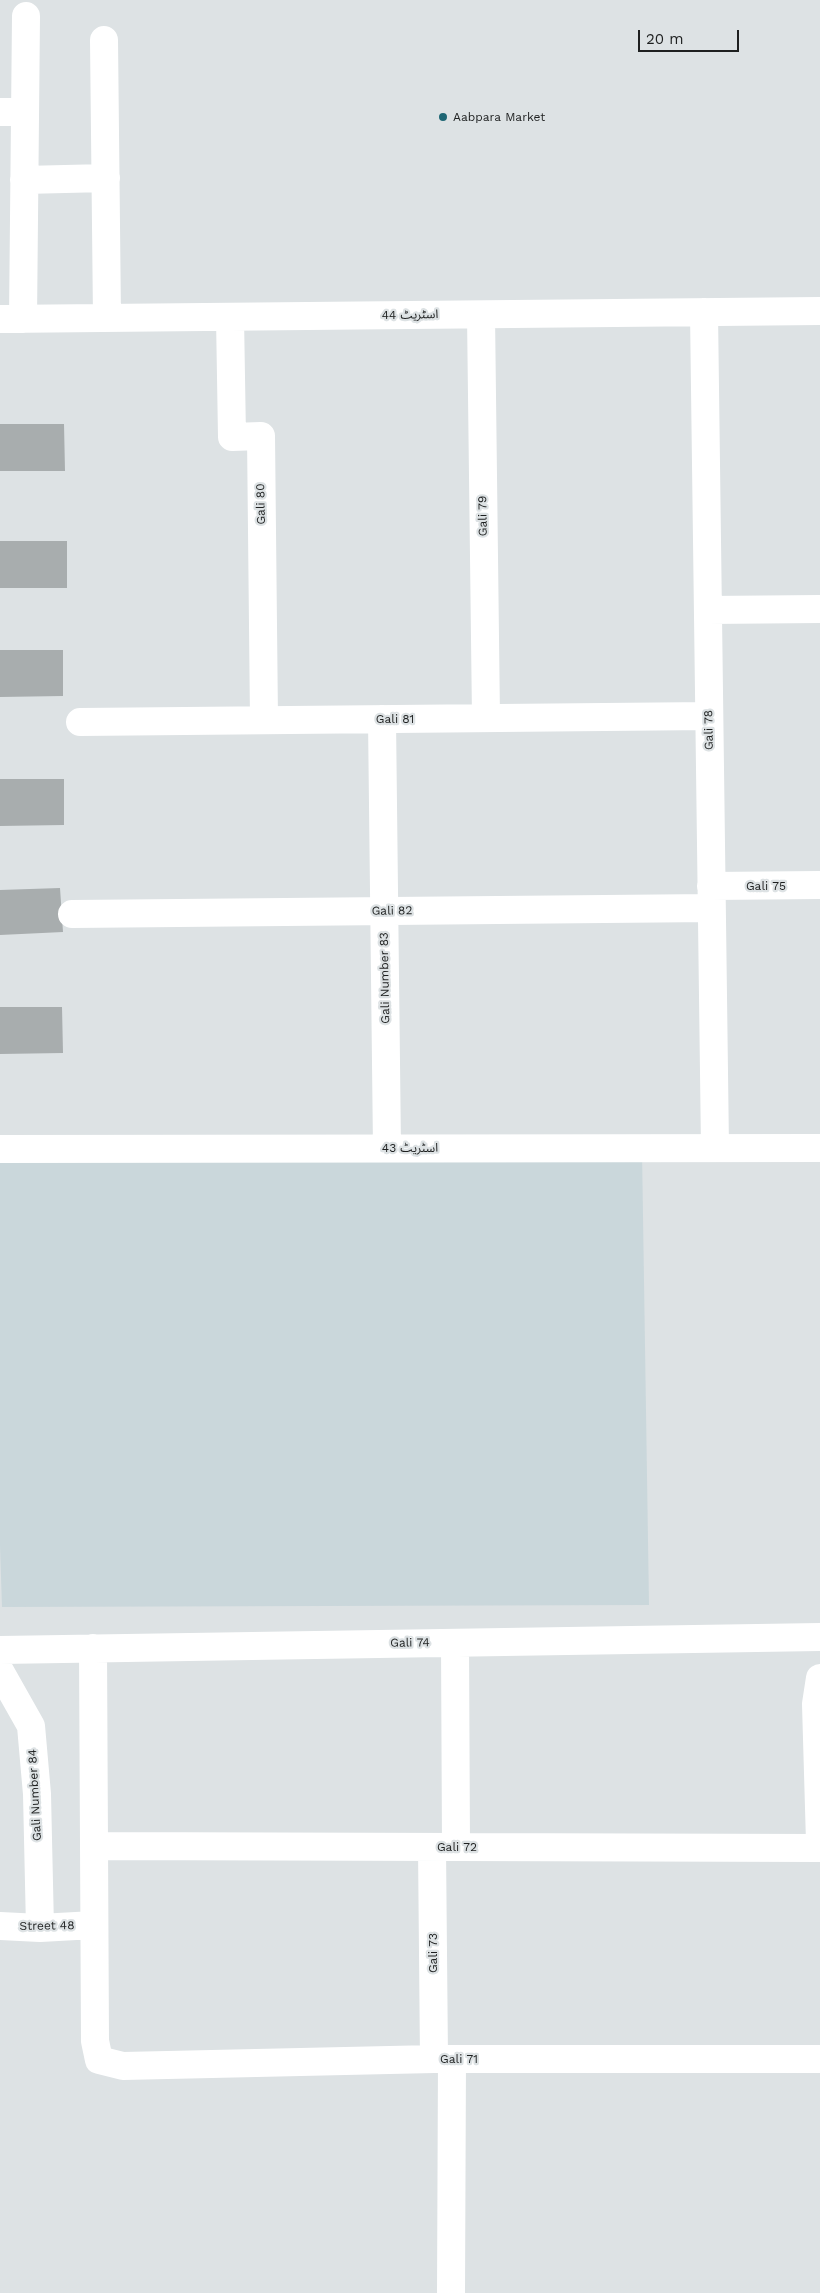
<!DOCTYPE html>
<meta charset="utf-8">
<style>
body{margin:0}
#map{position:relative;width:820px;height:2293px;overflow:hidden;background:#dde2e4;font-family:"Work Sans",sans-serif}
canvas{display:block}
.scale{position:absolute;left:638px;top:30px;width:101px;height:22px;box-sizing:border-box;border:2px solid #1e2020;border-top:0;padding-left:6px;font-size:15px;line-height:18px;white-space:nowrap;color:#1e2020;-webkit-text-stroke:4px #dde2e4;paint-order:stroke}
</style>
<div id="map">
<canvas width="820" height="2293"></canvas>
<div class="scale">20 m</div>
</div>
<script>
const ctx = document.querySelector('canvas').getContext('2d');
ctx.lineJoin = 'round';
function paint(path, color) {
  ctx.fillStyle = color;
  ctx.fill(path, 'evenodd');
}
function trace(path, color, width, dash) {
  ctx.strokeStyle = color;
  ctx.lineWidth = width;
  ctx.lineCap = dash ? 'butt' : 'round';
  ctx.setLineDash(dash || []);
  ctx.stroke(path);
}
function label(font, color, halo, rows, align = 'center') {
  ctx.font = font + ' "Work Sans","Noto Sans Arabic",sans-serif';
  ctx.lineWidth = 4.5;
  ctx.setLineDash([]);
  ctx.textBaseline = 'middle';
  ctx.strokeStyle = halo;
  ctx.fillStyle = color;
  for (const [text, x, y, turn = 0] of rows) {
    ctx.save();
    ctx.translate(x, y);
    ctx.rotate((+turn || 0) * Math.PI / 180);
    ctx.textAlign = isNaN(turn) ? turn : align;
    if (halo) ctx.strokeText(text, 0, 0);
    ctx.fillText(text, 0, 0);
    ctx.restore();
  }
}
const built = new Path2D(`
 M0,1139L642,1151L649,1605L2,1607L0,1546Z`);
const building = new Path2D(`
 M0,424H64L65,471H0Z
 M0,541H67V588H0Z
 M0,650H63V696L0,697Z
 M0,779H64V825L0,826Z
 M60,888L63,932L0,935V890Z
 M0,1007H62L63,1053L0,1054Z`);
const minor = new Path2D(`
 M104,40L107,318
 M0,112H25
 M24,180L106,178
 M704,312L715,1148
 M481,315L486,718
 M230,317L232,437L261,436L264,720
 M0,319L820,311
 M23,319L26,16
 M708,610L820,609
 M382,719L387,1148
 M80,722L709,716
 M711,886L820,885
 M72,914L711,908
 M0,1149L820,1148
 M455,1643L456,1847
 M93,1648L95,2041L99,2060L123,2066L434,2059H820
 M0,1650L820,1637
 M0,1671L31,1726L37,1794L40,1928
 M820,1678L816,1704L820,1842
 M94,1846L820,1848
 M432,1847L434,2059
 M0,1926L40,1928L94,1925
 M451,2293L452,2059`);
const markers = [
 [443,117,5,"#1e6674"]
];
const poiNames = [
 ["Aabpara Market",453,117]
];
const streetNames = [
 ["اسٹریٹ 44",410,315,-1],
 ["Gali 80",261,504,-91],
 ["Gali 79",483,516,-91],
 ["Gali 81",395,719],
 ["Gali 78",709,730,-91],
 ["Gali 75",766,886],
 ["Gali 82",392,911,-1],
 ["Gali Number 83",385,978,-91],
 ["اسٹریٹ 43",410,1148],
 ["Gali 74",410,1643,-1],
 ["Gali Number 84",35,1795,-93],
 ["Gali 72",457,1847],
 ["Street 48",47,1926,-1],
 ["Gali 73",433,1953,-90],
 ["Gali 71",459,2059]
];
paint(built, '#cad7db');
paint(building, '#a8adae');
trace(minor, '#fff', 28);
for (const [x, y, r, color] of markers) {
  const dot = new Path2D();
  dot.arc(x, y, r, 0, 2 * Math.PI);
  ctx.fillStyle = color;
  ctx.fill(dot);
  trace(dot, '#dde2e4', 2);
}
label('12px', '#1e2020', '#dde2e4', poiNames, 'left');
label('12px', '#1e2020', '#dde2e4', streetNames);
</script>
